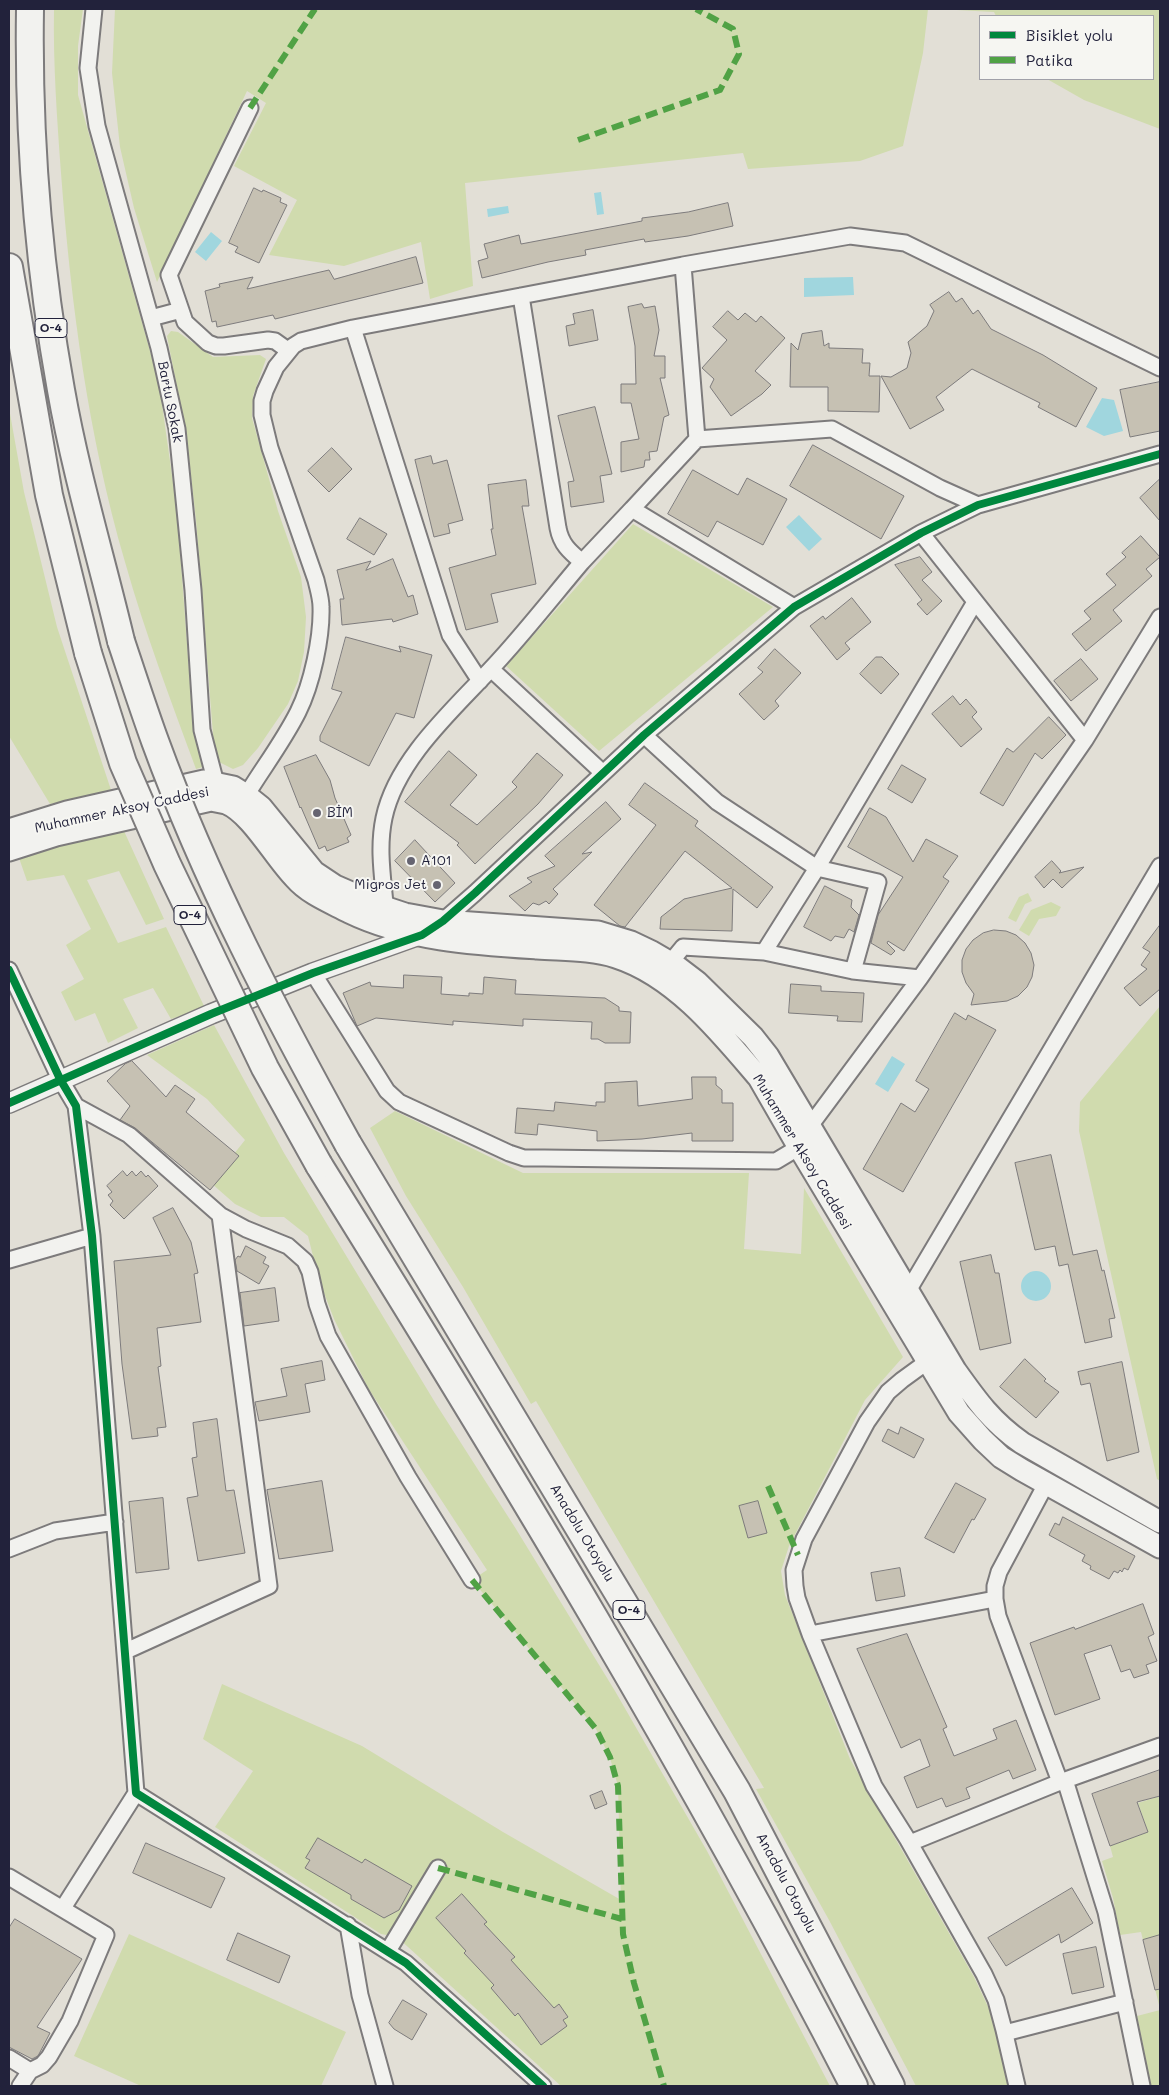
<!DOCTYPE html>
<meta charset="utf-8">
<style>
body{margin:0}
#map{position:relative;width:1169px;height:2095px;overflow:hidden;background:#e2dfd6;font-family:Mali,sans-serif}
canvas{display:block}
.frame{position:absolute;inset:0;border:10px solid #22223b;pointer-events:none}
.legend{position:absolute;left:979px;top:15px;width:175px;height:65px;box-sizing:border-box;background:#f6f6f2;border:1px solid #a1a1a9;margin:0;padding:6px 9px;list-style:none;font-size:15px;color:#22223b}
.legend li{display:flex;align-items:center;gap:10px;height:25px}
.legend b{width:25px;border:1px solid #a1a1a9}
</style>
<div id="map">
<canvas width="1169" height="2095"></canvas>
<div class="frame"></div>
<ul class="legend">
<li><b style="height:6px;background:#00873e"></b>Bisiklet yolu</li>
<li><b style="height:6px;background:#50a245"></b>Patika</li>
</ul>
</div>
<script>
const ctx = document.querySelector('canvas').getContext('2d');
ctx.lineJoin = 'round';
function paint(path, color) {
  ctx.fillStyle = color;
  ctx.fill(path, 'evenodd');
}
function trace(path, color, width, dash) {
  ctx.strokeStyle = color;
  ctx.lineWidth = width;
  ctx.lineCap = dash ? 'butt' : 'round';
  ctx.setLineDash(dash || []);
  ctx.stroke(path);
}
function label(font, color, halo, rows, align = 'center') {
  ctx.font = font + ' Mali,sans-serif';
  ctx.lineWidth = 4;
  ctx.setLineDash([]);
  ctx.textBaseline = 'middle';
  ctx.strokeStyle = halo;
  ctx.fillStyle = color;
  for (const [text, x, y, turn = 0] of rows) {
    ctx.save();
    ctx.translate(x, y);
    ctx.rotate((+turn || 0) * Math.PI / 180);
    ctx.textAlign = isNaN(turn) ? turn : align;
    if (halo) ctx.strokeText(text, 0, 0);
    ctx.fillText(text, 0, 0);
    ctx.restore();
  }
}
const green = new Path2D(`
 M54,9H83L78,46V95L159,383L177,511L192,710L203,767L196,769C171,701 145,633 125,562C88,435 71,305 61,173C57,118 53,63 54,9Z
 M115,9H928L923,53L903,146L860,161L748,169L743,153L465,183L473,286L430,299L421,242L344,266L269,255L297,200L234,166L266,103L247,91L157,282L134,208L120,147L112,73Z
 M938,9H1160V129L1084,100L1047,79H1153V16H996L994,12Z
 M171,331L178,332L213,357L260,355L266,359L253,396L252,418L278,511L301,577L306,617L304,652L298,681L288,704L258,748L243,765L233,769L219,762L214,747L196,520L186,433L167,336Z
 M9,408L24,492L57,627L112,793L50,804L9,736Z
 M633,524L773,607L599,751L506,666Z
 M124,831L164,919L146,925L119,871L87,880L118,943L166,927L205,1008L171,1019L153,988L123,999L138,1028L108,1043L95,1013L75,1021L61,992L84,979L66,945L91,929L64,875L27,881L18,855Z
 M1028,893L1032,901L1025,904L1016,922L1008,918L1019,897Z
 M1051,902L1061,907L1056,916L1039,919L1029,936L1019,930L1031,910Z
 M1160,1006V1481L1157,1479L1079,1131L1080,1102Z
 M214,1025L284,1153L436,1404L516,1529L615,1691L707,1851L830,2086H561L397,1937L381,1934L215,1827L253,1771L203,1739L222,1684L362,1746L503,1832L621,1900L618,1786L610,1758L596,1729L472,1580L487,1570L368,1388L334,1319L319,1280L308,1236L284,1217H261L235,1204L211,1183L245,1140L207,1099L147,1055Z
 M395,1111L523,1173H749L744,1249L801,1254L804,1188L903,1357L865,1400L789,1546L781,1571L785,1595L850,1759L974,1977L992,2015L1008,2086H916L829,1920L756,1789L764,1788L536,1401L531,1404L463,1287L406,1196L370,1128Z
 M1160,1796V2009L1141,1932L1120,1935L1113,1898L1102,1861L1113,1857L1110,1846L1148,1832L1138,1803Z
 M129,1934L346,2032L321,2086H141L74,2056Z
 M1160,2010V2086H1151L1137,2016Z`);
const water = new Path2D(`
 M601,192L604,214L597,215L594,193Z
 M508,206L509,213L488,217L487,209Z
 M211,232L222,241L206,261L195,252Z
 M853,277L854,295L804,297V278Z
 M1102,398L1114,400L1123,431L1104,436L1086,427Z
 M799,515L822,539L809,551L786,527Z
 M892,1056L905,1064L888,1092L875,1084Z
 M1021 1286a15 15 0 1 1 30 0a15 15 0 1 1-30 0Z`);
const building = new Path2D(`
 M254,188L262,192L263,190L281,198L280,202L287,205L259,263L235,252L238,247L229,243Z
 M728,203L733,226L688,236L645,242L644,239L585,250L586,255L548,262L482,278L478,261L488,258L484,244L519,235L521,244L642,221V218L688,212Z
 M416,257L423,283L275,319L273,315L217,327L216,321L212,322L205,291L220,287L219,284L253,277L247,289L329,270L334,279Z
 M949,292L956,302L962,298L973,314L978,310L991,329L1043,355L1097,388L1076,427L1038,407L1040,403L972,369L936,397L944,410L910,429L881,376L891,377L907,368L911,353L908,342L927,326L934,311L930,305Z
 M642,304L644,308L655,306L659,330L654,356H665V378H660L669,415L664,417L657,451L649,452L650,460H645L644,467L621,472V442L639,439L631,403H621V384H636L635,346L628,307Z
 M593,310L598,340L569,346L566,326L575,324L573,314Z
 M728,311L738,320L745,313L756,322L761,316L785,338L755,371L771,385L762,394L731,416L710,387L714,379L702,368L727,340L713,327Z
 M822,331L824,346L829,343V348L863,349L862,363H870L869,376H880L879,412L828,411V387H790L791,343L798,350L802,334Z
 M1160,382V431L1130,437L1120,390Z
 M595,407L612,474L600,476L604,502L571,507L568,482L574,481L558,416Z
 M813,445L904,496L881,539L790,486Z
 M332,448L352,469L329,492L308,471Z
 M431,456L433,464L447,460L463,520L448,524L450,533L434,537L415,460Z
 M693,470L738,495L747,478L787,499L763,545L717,521L708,537L668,514Z
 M1160,479V521L1140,498Z
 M526,480L529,506H522L536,584L491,594L498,622L466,630L449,568L496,555L491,529H493L488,485Z
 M360,518L387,534L374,555L347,539Z
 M1141,536L1160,557L1146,569L1152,576L1113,610L1122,621L1086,651L1072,634L1091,619L1084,611L1116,585L1106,574L1126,557L1122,553Z
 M920,557L932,572L922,580L942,601L927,615L917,604L922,600L895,565Z
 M393,559L408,597L413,595L418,614L393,622L392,619L342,625L340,599H344L337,570L371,561L366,570Z
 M852,598L871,622L845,643L850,649L837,660L810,626L823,616L825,619Z
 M346,637L401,652L399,646L432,655L414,718L396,713L369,766L320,741V736L342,692L332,689Z
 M775,649L801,673L775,701L779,706L764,720L739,694L763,672L758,668Z
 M876,657H882L899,674L881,694L860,674Z
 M1081,659L1098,679L1071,701L1054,681Z
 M953,696L960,705L966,699L977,712L972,717L982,729L961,747L932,714Z
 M1049,717L1066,735L1042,759L1035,753L1003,806L980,793L1007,748L1013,752Z
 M449,751L477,775L450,805L477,825L517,787L512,782L537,753L563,775L538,804L475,864L457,845L459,843L405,802Z
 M316,755L330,780L335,798L351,835L347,838L349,842L327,851L325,846L319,849L301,807L300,808L284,767Z
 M902,765L926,779L912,803L888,789Z
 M645,783L698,821L695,826L773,887L757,908L733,889L732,931L660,929L661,917L684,899L732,888L685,851L625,927L620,926L594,905L656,825L629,805Z
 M606,802L621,819L582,854L592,852L553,889L558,894L549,904L546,901L539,905L533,903L525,911L509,896L532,882L527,878L555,866L545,856Z
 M870,808L886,817L913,862L926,839L958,856L943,877L949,881L904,951L888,941L887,943L895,951L891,955L871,943L878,915L903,877L848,847Z
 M415,840L455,883L435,902L395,861Z
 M1052,861L1061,871L1059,873L1084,867L1062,888L1053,879L1044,888L1035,877Z
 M825,886L852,900L851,907L859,915L854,932L849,929L844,938L835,936L831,941L804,927Z
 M1160,925V989L1140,1006L1124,988L1147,969L1141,965L1150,952L1143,948Z
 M994,930L1006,931L1016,935L1025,943L1031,953L1034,965L1032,977L1027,987L1018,996L1007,1001L971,1005L974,994L966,983L962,972V960L966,949L973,940L983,933Z
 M404,975L442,977L441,994L469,996V993L483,994L484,977L516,980L515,994L605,998L619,1007V1011L631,1012L630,1043H605L598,1039H591L592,1022L523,1019V1026L453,1021V1025L376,1018L357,1026L343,993L370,982L371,986L403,988Z
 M791,984L821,986V991L864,993L862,1022L837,1021L838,1016L789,1013Z
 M955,1013L966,1020L968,1015L996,1030L903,1192L863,1169L901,1103L915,1112L929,1089L916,1081Z
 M132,1061L166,1097L175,1085L195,1099L186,1112L239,1156L210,1190L135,1128L120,1120L130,1106L107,1081L125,1064Z
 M692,1077H716V1085L722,1090V1103H733V1141H692V1133L642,1139L597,1141V1131L538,1124L537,1135L515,1133L517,1108L554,1111L555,1102L596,1106V1102H605V1083L637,1081L638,1106L692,1099Z
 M1051,1155L1073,1255L1097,1250L1102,1271L1104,1270L1115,1318L1109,1319L1112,1337L1085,1343L1068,1264L1059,1266L1055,1246L1035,1250L1015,1163Z
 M123,1171L127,1176L132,1171L136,1176L141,1171L146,1177L148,1175L158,1186L124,1219L110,1205L113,1201L108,1195L112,1192L107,1186Z
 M173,1208L191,1242L198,1273L194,1274L201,1322L157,1328L161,1366L158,1367L166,1427L157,1428L158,1436L132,1439L122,1364L114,1261L171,1255L153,1218Z
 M246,1246L266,1257L263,1263L269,1266L259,1284L237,1271L235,1260L238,1256L240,1257Z
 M991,1255L995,1273H999L1011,1343L980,1350L960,1262Z
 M275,1288L279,1321L244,1326L240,1293Z
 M1025,1359L1046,1379L1044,1381L1059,1392L1036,1418L1000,1387Z
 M322,1361L325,1380L305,1384L310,1412L259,1421L255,1402L287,1396L281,1369Z
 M1122,1362L1139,1452L1107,1461L1090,1383L1081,1385L1078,1372Z
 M217,1419L226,1491L234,1490L245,1553L198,1561L187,1498L198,1496L192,1458L197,1457L193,1423Z
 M901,1427L924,1439L914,1458L882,1441L888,1429L898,1434Z
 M322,1481L333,1551L279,1559L267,1490Z
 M956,1483L986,1499L974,1520L972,1519L954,1553L925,1538Z
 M163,1498L169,1569L136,1573L129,1502Z
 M758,1501L767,1533L748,1538L739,1506Z
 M1063,1517L1135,1556L1128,1570L1124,1568L1122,1572L1120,1570L1118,1573L1114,1571L1109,1579L1090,1569L1091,1566L1082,1561L1085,1555L1049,1535L1055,1523L1059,1525Z
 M900,1568L905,1596L876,1601L871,1573Z
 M1143,1604L1154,1634L1148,1637L1157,1661L1146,1665L1149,1673L1134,1678L1130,1669L1121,1672L1111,1645L1084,1654L1100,1699L1055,1715L1030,1643L1074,1627L1075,1629Z
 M907,1634L947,1727L943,1729L954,1756L997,1739L993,1729L1016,1720L1036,1770L1013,1779L1009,1770L966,1788L970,1798L946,1807L942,1798L917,1808L904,1777L930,1766L920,1739L901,1748L857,1649Z
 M1160,1770V1796L1137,1802L1148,1832L1110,1846L1092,1794Z
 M602,1791L607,1804L595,1809L590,1796Z
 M318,1838L362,1863L365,1859L412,1886L399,1910L384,1918L351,1899V1895L305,1868L310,1860L306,1858Z
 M146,1843L225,1878L211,1908L133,1873Z
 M1072,1888L1093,1923L1061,1943L1059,1934L1006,1966L988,1938Z
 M462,1894L487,1922L484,1924L515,1957L511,1960L554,2008L559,2004L568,2017L563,2020L567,2026L541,2045L518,2013L515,2016L491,1988L494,1985L464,1953L466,1951L436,1918Z
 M15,1919L82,1959L37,2027L50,2033L38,2056L32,2059L9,2047V1928Z
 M238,1933L290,1956L279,1983L227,1960Z
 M1160,1935V1989L1155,1990L1143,1940Z
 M1096,1947L1104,1987L1072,1994L1063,1954Z
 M403,2000L427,2014L412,2040L394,2029L389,2023Z`);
const minor = new Path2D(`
 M94,9L88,68L97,126L159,348L177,429L193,590L202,730L218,791
 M250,108L169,275L185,322L208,343L216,346H224L268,340L275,341L289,351
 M521,296L558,528C561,544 569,551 582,562L632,509L794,607
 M151,318L181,310
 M353,328L450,635L480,681
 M978,505L940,488L832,429L697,439L683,265L850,236L905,243L1160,368
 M632,509L697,439
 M921,533L1085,740
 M491,669L603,773
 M644,735L717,802L817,868L878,882L853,971
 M241,804C259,773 282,744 298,712C312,684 322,637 321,607C321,598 318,589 316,580L270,448L262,415V401L265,391L276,367L293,346L301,341L353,328L683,265
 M386,916C384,884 377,851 384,818C397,756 460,704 501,658C529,627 555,594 582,562
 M443,921L475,893L644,735L794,607L921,533L978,505L1160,454
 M764,952L817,868L975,602
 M665,969L683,947L764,952L853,971L920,978L810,1126
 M9,970L60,1079L76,1106L92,1236L136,1793L406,1963L543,2086
 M313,973L387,1091L399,1102L509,1153L524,1158H544L776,1161L791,1152L797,1144
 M920,978L1085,740L1160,617
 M76,1106L129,1135L220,1215L246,1229L288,1246L305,1261L310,1272L317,1304L328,1336L408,1477L472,1580
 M9,1260L92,1236
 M908,1291L1160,866
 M935,1356L902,1380L888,1392L867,1422L804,1539L794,1570L795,1586L797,1598L810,1634L874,1786L908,1840L984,1974L996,2000L1004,2030L1017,2086
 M9,1549L55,1531L115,1522
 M810,1634L995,1599
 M126,1651L269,1586L220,1215
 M1065,1780L1106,1912L1142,2086
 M1060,1782L1160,1746
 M910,1843L1060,1782L998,1616L995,1599V1586L999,1572L1046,1484
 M9,1877L106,1935L70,2021L49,2057L42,2065L30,2071L20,2086
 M63,1908L136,1793
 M348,1925L360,1995L385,2086
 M388,1951L438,1868
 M1005,2033L1125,2002
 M9,2058L30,2071`);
const tertiary = new Path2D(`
 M9,1103L211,1014L313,973L425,933`);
const secondary = new Path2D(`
 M9,830L67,812L204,781L233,787L246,795L261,807L314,872L335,886L381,906L405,914L443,921L598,932L631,942L652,952L676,966L697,982L753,1037L768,1056L955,1370C977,1401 991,1421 1022,1443L1160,1522
 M9,850L56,835L211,800C216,801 221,802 226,803C251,813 275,858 295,878C309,894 330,902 349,912C407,940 474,944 537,948C563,950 591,949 616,957C675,976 720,1032 759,1078L797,1144L959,1413L983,1440L1001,1457L1022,1470L1160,1547`);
const motorway = new Path2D(`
 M30,9C28,138 38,263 61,390C76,475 101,557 121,641
 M9,267L49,495L88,653
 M348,1144L737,1791L891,2086
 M319,1165C507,1467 691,1770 854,2086`);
const motorwayBridge = new Path2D(`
 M121,641C132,674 143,708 155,741C206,881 276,1014 348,1144
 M88,653L123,763L167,864L265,1068L319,1165`);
const quiet = new Path2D(`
 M250,108L315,9
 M578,140L720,90L739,54L733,29L696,9
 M768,1486L798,1555
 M472,1580L596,1729L610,1757L618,1786L623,1934L634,1983L664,2086
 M438,1868L622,1919`);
const cycleway = new Path2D(`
 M9,970L60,1079L76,1106L92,1236L136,1793L406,1963L543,2086
 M9,1103L211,1014L313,973L422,935L443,921L475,893L644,735L794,607L921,533L978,505L1160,454`);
const markers = [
 [317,813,5,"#656471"],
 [411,861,5,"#656471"],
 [437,885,5,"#656471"]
];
const shields = [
 [51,328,32],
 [190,915,32],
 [629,1610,32]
];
const shieldNames = [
 ["O-4",51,328],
 ["O-4",190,915],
 ["O-4",629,1610]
];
const streetNames = [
 ["Bartu Sokak",170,402,79],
 ["Muhammer Aksoy Caddesi",122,810,-12],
 ["Muhammer Aksoy Caddesi",802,1152,59],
 ["Anadolu Otoyolu",582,1533,59],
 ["Anadolu Otoyolu",786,1883,62]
];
const poiNames = [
 ["BİM",327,813],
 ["A101",421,861],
 ["Migros Jet",427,885,"right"]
];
paint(green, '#d0dbae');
paint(water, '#a0d6de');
paint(building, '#c6c1b3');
trace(building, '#7d7b7c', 1);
trace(minor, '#7d7b7c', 19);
trace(tertiary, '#7d7b7c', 22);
trace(secondary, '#7d7b7c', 25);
trace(motorway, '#7d7b7c', 30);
trace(minor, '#f2f2ef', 15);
trace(tertiary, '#f2f2ef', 19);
trace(secondary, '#f2f2ef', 21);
trace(motorway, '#f2f2ef', 26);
trace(motorwayBridge, '#7d7b7c', 30, []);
trace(motorwayBridge, '#f2f2ef', 26);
trace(quiet, '#50a245', 6, [12, 6]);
trace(cycleway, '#00873e', 8);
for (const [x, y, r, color] of markers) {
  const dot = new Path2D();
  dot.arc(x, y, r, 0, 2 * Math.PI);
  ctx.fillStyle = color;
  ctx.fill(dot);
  trace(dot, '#f6f6f2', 2);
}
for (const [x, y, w] of shields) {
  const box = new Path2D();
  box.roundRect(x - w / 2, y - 9.5, w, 19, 4);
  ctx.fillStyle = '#f6f6f2';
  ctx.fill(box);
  trace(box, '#22223b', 1);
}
label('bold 12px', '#22223b', null, shieldNames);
label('14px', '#22223b', '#f6f6f2', streetNames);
label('14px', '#22223b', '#f6f6f2', poiNames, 'left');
</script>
